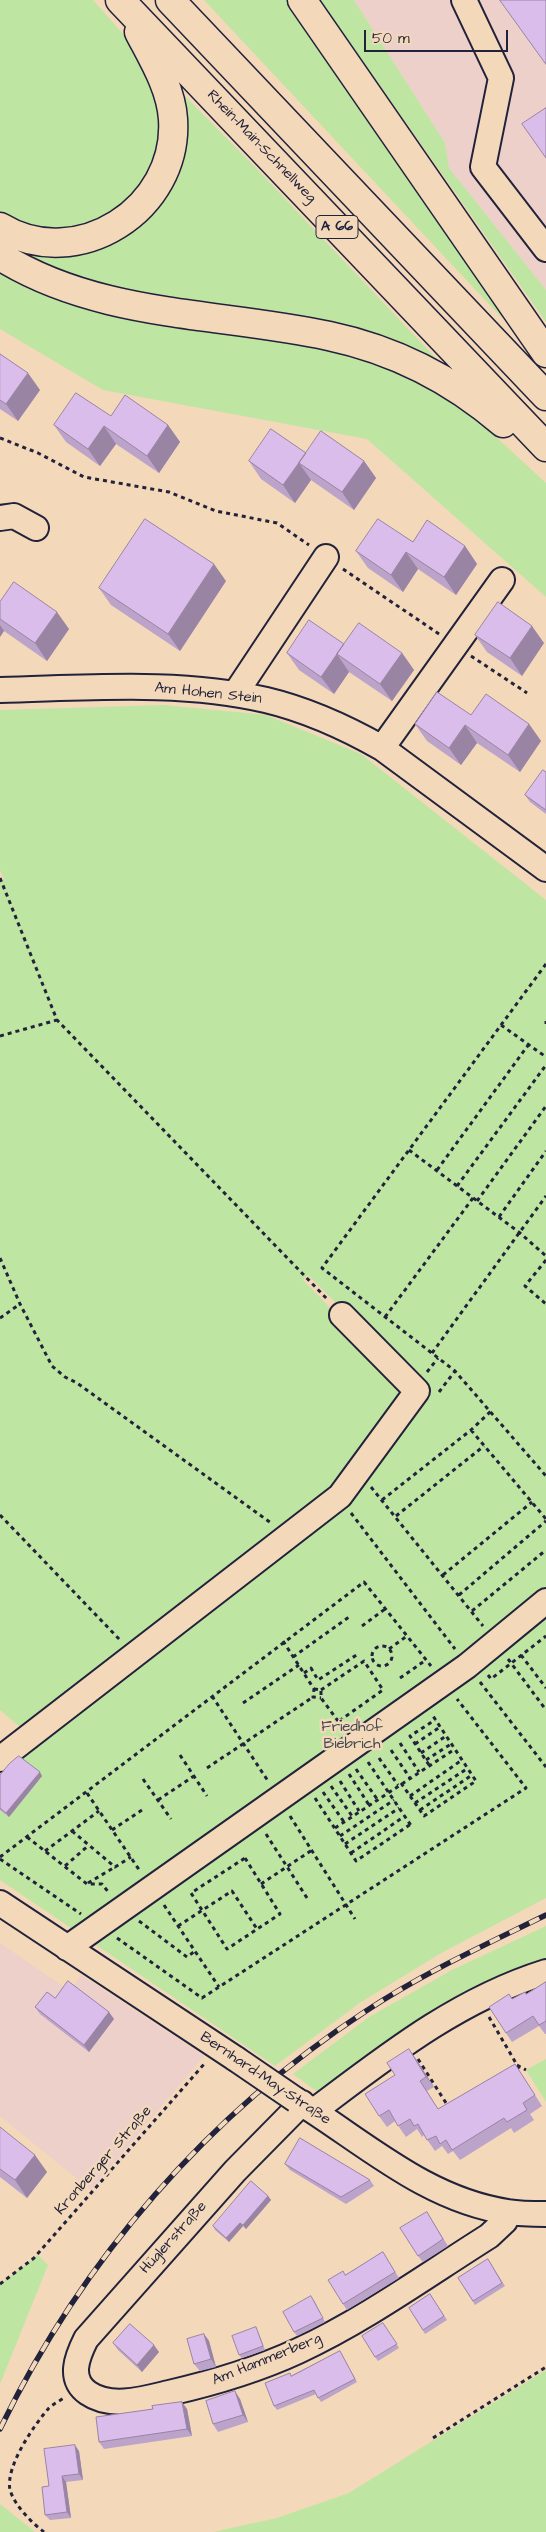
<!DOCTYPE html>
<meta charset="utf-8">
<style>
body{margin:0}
#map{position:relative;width:546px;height:2532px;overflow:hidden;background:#f3d8ba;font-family:"Architects Daughter",sans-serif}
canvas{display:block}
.scale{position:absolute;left:364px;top:30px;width:144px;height:22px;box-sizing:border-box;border:2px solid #22223b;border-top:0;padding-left:6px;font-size:15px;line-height:18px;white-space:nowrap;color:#22223b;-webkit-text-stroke:4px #f3d8ba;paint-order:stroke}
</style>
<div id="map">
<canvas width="546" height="2532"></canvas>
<div class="scale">50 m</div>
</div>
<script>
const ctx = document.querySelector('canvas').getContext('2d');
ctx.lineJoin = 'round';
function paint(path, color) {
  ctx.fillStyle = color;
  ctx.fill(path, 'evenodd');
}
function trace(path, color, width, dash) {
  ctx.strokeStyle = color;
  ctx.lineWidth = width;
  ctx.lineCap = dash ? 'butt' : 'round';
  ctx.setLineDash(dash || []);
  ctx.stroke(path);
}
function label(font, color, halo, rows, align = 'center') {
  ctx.font = font + ' "Architects Daughter",sans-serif';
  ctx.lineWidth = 5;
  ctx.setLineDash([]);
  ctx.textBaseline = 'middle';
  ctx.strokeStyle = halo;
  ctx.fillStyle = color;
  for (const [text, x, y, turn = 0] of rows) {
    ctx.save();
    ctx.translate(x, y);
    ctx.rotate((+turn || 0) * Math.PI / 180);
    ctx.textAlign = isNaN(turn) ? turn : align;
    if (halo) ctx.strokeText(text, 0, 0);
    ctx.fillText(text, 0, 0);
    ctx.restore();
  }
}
const built = new Path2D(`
 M354,0H546V290L449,168L445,143Z
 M0,1943L70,1991L81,1975L204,2056L91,2190L0,2116Z`);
const green = new Path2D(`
 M0,0H93L125,36L146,68L180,101L185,96L256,168L446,369L139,302L0,249Z
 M204,0H290L505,314L501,317Z
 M320,0H354L445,143L449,168L546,290V322Z
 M0,268L342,349L411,374L470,413L546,483V597L367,439L103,390L0,329Z
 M164,705L266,715L361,754L546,900V1898L443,1952L361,2002L275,2066L0,1880V1767L343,1499L425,1392L308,1275L303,1280L412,1392L336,1492L28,1734L0,1710V882L4,880L0,870V710Z
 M546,1926V1959C462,1980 394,2041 325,2091L319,2093L293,2074L369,2017L452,1970Z
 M546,2059V2102L526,2070Z
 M38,2255L48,2265L0,2384V2284Z
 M546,2370V2532H213L277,2518L349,2493Z
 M0,2504L35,2532H0Z`);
const path = new Path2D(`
 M0,438L38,453L84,477L169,492L216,511L277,523L309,545
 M343,569L439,634
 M471,656L527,693
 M0,878L57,1020L328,1300
 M546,964L322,1268L455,1371L546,1476
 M546,1021V1024
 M501,1025L546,1057
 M0,1036L57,1020
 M409,1150L520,1233L546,1256
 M437,1170L529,1044
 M457,1186L546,1065
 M477,1201L546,1106
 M499,1217L546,1151
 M0,1258L20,1304L52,1366L65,1377L77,1383L271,1523
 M546,1260L525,1286L546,1304
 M385,1317L473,1198
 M0,1318L20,1304
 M432,1353L546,1196
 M427,1372L438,1358
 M439,1392L455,1371
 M471,1430L546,1519
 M371,1487L483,1626
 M382,1500L471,1430L491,1411
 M351,1513L455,1649
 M0,1515L120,1640
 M396,1516L484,1446
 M443,1575L532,1502
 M459,1595L546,1521
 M472,1611L546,1550
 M362,1626L385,1609
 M283,1641L314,1689L313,1697L321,1698
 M372 1656a10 10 0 1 1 20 0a10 10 0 1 1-20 0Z
 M389,1649L407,1636
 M521,1655L546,1688
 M293,1657L349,1617
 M508,1659L546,1710
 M304,1673L311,1668L318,1680L358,1654
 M488,1675L491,1679L546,1636
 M400,1678L426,1660
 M480,1682L546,1767
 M314,1689L321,1690V1698L344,1729
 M321,1690L364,1661L383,1690L339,1721
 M212,1696L268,1781
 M243,1703L299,1665
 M400,1743L419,1772
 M415,1744L440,1727
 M391,1750L410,1778
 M421,1753L446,1736
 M180,1755L207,1796
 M379,1758L398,1785
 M426,1760L451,1744
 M368,1762L412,1827
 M429,1765L410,1736L435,1720
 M207,1768L313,1697
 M356,1769L377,1799
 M349,1774L369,1805
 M143,1779L171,1819
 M340,1781L359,1811
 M401,1783L424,1816L476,1781L433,1716
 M331,1786L352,1816
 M323,1792L344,1822
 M87,1793L140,1871
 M410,1796L462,1760
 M315,1798L356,1861L411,1824
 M158,1800L194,1776
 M415,1803L468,1768
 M420,1810L472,1775
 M290,1816L355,1919
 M335,1828L455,1749
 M112,1830L145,1808
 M72,1831L115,1867L131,1857
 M266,1834L307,1898
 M340,1836L394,1800
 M27,1837L87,1884H102L109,1893
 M345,1844L399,1808
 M45,1851L99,1811
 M351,1853L405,1816
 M0,1857L364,1582L431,1666
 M245,1858L280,1914L227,1949L191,1893Z
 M0,1859L81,1914
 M65,1866L89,1845
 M88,1883L115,1867
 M261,1884L312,1850
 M164,1905L219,1987
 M139,1921L187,1957L195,1951
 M178,1926L232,1891L257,1929
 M117,1938L202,1998L526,1788L457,1699
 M489,2017L520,2070L517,2072
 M418,2059L448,2106
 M517,2065L526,2070
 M0,2284L34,2258L205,2063
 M433,2438L546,2367
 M44,2532C31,2522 15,2506 10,2490C5,2467 34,2425 49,2408C53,2404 60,2401 65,2397`);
const minor = new Path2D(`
 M464,0L501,78L483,167L546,249
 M0,518L14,516L36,528
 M0,690C88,688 180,680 266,700C308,710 345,727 382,748L546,869
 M235,694L326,557
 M382,748L502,580
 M0,1759L340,1496L417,1391L342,1315
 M0,1903L236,2059
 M67,1948L467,1666L546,1601
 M296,2100C364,2142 426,2200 508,2212C520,2214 533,2214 546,2214
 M302,2103L235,2171L86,2339C77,2357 68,2379 88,2393C111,2409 144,2399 169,2393C213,2383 257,2370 298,2351C365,2320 427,2275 489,2236L505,2221L508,2212
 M314,2111C387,2056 457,2000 546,1972`);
const highway = new Path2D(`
 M120,0L546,447
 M170,0L546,396
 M302,0L546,353
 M0,227C77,274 179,209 173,119C171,88 153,59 139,32
 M0,256C99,318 218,312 329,336C395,350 452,379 503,423`);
const rail = new Path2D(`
 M0,2429C82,2260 208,2114 366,2011C423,1973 485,1945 546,1915`);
const minorBridge = new Path2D(`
 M236,2059L296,2100`);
const wall = new Path2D(`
 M0,354L40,390L18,421L0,409Z
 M111,416L168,425L180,442L159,473L116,444L100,466L66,442L54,425Z
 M306,453L364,461L376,478L354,510L311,480L295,503L261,479L249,461Z
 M413,542L465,546L477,564L456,595L418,569L403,592L368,568L356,551Z
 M226,581L180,651L111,605L99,588Z
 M0,602L69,629L47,661L4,631L0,637Z
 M475,635L544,643L522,676L487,652Z
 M344,644L402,653L414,670L392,701L349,672L334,694L299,670L287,653Z
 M471,715L529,724L541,741L520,772L477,743L461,765L427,741L415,724Z
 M546,772V814L530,802L525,795Z
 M0,1775L42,1776L9,1817L0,1810Z
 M546,1982V2034H545L539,2026L512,2042L506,2033L513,1999L526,1994Z
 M55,1998L114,2019L89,2052L40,2014L35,2007Z
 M416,2059L434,2087L427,2091L438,2109L515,2064L542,2106L530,2114L534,2120L514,2133L511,2128L460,2160L453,2151L448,2154L442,2146L435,2151L424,2135L422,2137L417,2129L406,2137L395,2121L387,2127L379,2116L395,2075Z
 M0,2127L47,2172L27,2198L0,2177Z
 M285,2164L370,2180L374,2186L346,2204L290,2170Z
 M268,2196L271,2200L246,2229L243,2226L229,2242L215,2230L213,2226Z
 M427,2212L448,2246L423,2262L418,2256Z
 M383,2252L399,2278L347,2310L343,2304L345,2275Z
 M488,2259L505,2286L475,2305L458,2278Z
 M430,2294L447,2320L425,2334L409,2308Z
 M314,2300L325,2322L297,2336L294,2332Z
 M383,2323L399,2348L378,2361L375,2357Z
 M258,2331L265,2350L242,2358L239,2355Z
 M204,2334L209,2341L216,2367L200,2371L194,2364Z
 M113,2343L159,2352L142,2372L118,2350Z
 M340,2351L357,2382L321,2402L316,2394L277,2410L274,2406L292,2375Z
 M240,2399L248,2422L218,2432L213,2424Z
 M153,2409H187L192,2436L104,2449L99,2442Z
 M79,2451L83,2480L66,2482L71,2518L50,2520L45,2515L49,2486Z`);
const shadedWall = new Path2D(`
 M28,373L40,390L18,421L6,404Z
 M168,425L180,442L159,473L147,456Z
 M104,426L116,444L100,466L88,449Z
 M306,453L299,463L311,480L295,503L283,485Z
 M364,461L376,478L354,510L342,492Z
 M465,546L477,564L456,595L444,577Z
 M406,552L418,569L403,592L391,575Z
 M214,564L226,581L180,651L168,634Z
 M57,612L69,629L47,661L35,643Z
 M0,625L4,631L0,637Z
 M532,626L544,643L522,676L510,658Z
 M344,644L337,654L349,672L334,694L321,677Z
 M402,653L414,670L392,701L380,684Z
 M529,724L541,741L520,772L508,755Z
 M465,725L477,743L461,765L449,748Z
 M40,1772L42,1776L9,1817L6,1813Z
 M109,2012L114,2019L89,2052L84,2045Z
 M409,2049L416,2059L434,2087L426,2077Z
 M35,2155L47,2172L27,2198L15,2180Z
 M268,2196L271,2200L246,2229L243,2225Z
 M240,2223L243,2226L229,2242L226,2238Z
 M204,2334L209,2341L216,2367L211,2359Z
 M154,2345L159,2352L142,2372L137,2365Z
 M235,2391L240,2399L248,2422L243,2415Z
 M182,2402L187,2409L192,2436L187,2429Z
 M75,2445L79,2451L83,2480L79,2474Z
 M62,2476L66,2482L71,2518L67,2512Z`);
const building = new Path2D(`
 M500,0H546V64Z
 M546,108V158L522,124Z
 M0,354L28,373L6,404L0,400Z
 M76,393L111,416L125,395L168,425L147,456L104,426L88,449L54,425Z
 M271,429L306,453L283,485L249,461Z
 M321,431L364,461L342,492L299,463Z
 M145,519L214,564L168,634L99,588Z
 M378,519L413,542L427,520L465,546L444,577L406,552L391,575L356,551Z
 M14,582L57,612L35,643L0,619V602Z
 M498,602L532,626L510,658L475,635Z
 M309,620L344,644L321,677L287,653Z
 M359,623L402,653L380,684L337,654Z
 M437,692L471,715L486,694L529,724L508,755L465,725L449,748L415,724Z
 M543,770L546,772V810L525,795Z
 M19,1756L40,1772L6,1813L0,1808V1775L9,1764Z
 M68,1981L109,2012L84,2045L35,2007L47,1992L55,1998Z
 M546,1982V2021L539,2025L533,2016L506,2033L489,2007L509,1994L512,1999L525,1992L526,1994Z
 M409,2049L426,2077L420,2081L438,2109L515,2064L535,2095L523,2103L527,2110L507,2122L504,2118L452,2150L446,2140L440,2144L436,2136L427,2140L418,2124L414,2126L410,2119L398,2126L389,2110L379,2116L365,2094L395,2075L387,2063Z
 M0,2127L35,2155L15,2180L0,2169Z
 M300,2138L370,2180L341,2197L285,2164Z
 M251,2181L268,2196L243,2225L240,2223L226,2238L213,2226Z
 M427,2212L443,2239L418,2256L400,2228Z
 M383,2252L395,2272L343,2304L328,2280L343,2271L345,2275Z
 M488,2259L502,2283L473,2301L458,2278Z
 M430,2294L444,2316L423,2330L409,2308Z
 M311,2296L323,2318L294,2332L283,2312Z
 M383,2323L397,2344L375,2357L362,2336Z
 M130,2324L154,2345L137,2365L113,2343Z
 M256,2327L263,2346L239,2355L232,2336Z
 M204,2334L211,2359L194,2364L187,2339Z
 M340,2351L355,2379L318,2398L314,2390L274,2406L265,2383L290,2373L291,2376Z
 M235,2391L243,2415L213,2424L206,2401Z
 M182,2402L187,2429L99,2442L96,2417L153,2409L152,2406Z
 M75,2445L79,2474L62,2476L67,2512L45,2515L42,2487L49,2486L44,2449Z`);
const shields = [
 [337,227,42]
];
const shieldNames = [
 ["A 66",337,227]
];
const streetNames = [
 ["Rhein-Main-Schnellweg",261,147,46],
 ["Am Hohen Stein",208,694,6],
 ["Bernhard-May-Straße",265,2079,34],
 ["Kronberger Straße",104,2161,-49],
 ["Hüglerstraße",174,2238,-48],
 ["Am Hammerberg",267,2360,-22]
];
const parkNames = [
 ["Friedhof",352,1728],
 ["Biebrich",352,1745]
];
paint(built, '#ecd0c9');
paint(green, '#bee6a2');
trace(minor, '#22223b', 28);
trace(highway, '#22223b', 31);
trace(path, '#22223b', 3, [4, 4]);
trace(minor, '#f3d8ba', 24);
trace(highway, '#f3d8ba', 28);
trace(rail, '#22223b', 5.5);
trace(rail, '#f3d8ba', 4, [11]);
trace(minorBridge, '#22223b', 28, []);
trace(minorBridge, '#f3d8ba', 24);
paint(wall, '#bca3ca');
paint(shadedWall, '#9984a4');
paint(building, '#dbbdeb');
trace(building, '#9984a4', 1);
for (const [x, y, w] of shields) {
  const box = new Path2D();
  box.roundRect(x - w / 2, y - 11.5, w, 23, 4);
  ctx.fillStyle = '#f3d8ba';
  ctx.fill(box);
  trace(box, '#22223b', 1);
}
label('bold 14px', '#22223b', null, shieldNames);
label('15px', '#22223b', '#f3d8ba', streetNames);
label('15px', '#414950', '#f3d8ba', parkNames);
</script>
